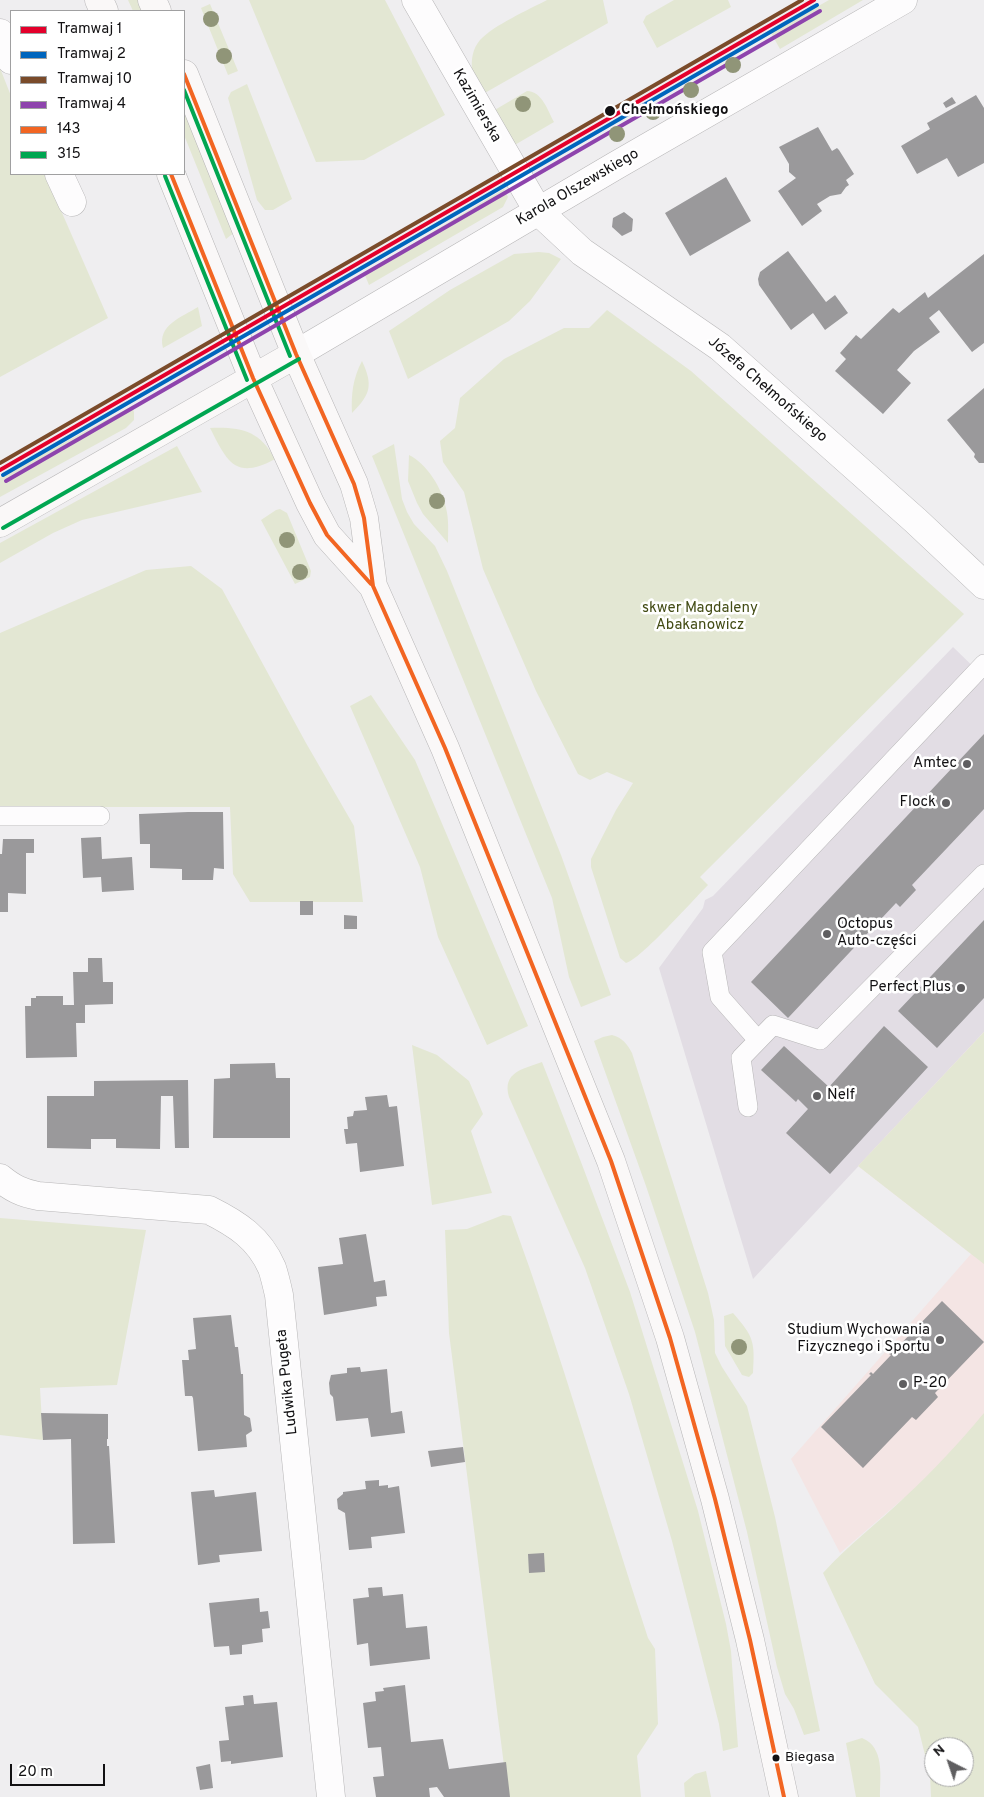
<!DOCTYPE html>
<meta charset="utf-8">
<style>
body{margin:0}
#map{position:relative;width:984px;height:1797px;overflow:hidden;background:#efeef0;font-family:Overpass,sans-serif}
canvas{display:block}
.legend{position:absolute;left:10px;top:10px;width:175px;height:165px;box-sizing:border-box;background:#fff;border:1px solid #a0a0a1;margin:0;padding:6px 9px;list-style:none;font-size:15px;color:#121113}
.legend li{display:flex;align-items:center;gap:10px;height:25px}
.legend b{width:25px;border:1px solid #a0a0a1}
.north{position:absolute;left:924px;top:1737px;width:50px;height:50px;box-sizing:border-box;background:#fff;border:1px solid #a0a0a1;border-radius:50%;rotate:319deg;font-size:14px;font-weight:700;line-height:20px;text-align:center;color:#121113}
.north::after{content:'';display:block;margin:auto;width:18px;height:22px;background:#5f5e60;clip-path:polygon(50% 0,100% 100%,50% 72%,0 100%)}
.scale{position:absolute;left:10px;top:1764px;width:95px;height:22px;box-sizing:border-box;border:2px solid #121113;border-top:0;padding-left:6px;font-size:15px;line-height:18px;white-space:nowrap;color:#121113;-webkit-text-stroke:4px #fff;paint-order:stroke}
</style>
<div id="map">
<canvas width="984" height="1797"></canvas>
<ul class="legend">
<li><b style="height:6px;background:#e4002b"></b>Tramwaj 1</li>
<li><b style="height:6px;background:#0065bd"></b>Tramwaj 2</li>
<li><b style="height:6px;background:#7a4b2a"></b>Tramwaj 10</li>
<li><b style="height:6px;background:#8e44ad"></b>Tramwaj 4</li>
<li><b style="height:6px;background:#f26522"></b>143</li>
<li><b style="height:6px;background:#00a651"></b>315</li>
</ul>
<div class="north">N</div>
<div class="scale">20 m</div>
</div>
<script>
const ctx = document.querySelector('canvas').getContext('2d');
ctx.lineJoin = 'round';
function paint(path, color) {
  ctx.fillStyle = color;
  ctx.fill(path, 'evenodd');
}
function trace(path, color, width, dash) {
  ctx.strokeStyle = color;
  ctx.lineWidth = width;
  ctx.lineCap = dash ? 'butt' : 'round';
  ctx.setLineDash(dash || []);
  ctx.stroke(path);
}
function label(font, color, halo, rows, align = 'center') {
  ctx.font = font + ' Overpass,sans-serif';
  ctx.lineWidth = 5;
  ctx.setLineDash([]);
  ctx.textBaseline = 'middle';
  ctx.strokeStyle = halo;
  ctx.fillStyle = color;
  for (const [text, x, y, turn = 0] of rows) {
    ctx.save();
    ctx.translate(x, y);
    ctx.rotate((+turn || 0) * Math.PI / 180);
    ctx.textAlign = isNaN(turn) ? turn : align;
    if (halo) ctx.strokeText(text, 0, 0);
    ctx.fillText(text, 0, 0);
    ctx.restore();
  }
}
const built = new Path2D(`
 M953,647L984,677V1032L753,1279L659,968L703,908L705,900L713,896Z`);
const education = new Path2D(`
 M984,1032V1590L904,1498L840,1553L791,1459L971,1254L858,1166Z`);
const green = new Path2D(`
 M128,0H141L145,11H133Z
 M249,0H385L445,115L364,160L316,162Z
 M547,0H603L608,23L483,94C480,86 473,77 472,69C471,59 473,48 480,40C494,25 528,10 547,0Z
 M674,0H728L731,7L657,48L643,22L646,16Z
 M829,0H863L780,49L771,33Z
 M210,4L238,71L228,75L201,8Z
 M0,68L11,96V174H45L108,318L0,377Z
 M247,84L292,199L273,210H265L257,200L228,98L231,92Z
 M527,91C542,91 548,111 554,122L513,146L493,111Z
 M184,106L235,232L226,239L184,135Z
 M504,189L508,197L503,207L369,285L364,273Z
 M539,252L549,253L561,259L530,301L509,321L408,379L389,331L450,290L514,254Z
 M198,307L202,326L163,348C157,325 182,317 198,307Z
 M607,310L691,371L964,614L700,877L708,885C694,899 640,960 626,963L620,958L591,867V859L616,810L633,783L607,772L590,780L578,774L536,691L483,569L464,492L443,462L440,441L455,428L460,398L504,359L564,328H589Z
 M362,361C373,385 371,394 352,413C351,394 353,378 362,361Z
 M132,406L134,412V420L126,428L0,497V477Z
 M210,428C241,427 259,430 275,459C235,481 227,461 210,428Z
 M394,444L402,499L407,512L414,524L435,546L447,571L561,855L611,995L581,1007L569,977L552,898L372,456Z
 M177,446L202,492L82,520L53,533L0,563V543Z
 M409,455C427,464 442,488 446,508C449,519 448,532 448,543L423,514L417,503L408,481Z
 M280,509L287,513L311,571L310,577L295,584L261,520L276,510Z
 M191,566L222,589L306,743L354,826L363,902H250L233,874L230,807H0V633L146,570Z
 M371,695L415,760L528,1026L487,1045L438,937L420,867L350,706Z
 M984,1032V1264L858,1166Z
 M612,1035C623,1038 627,1044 632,1053L708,1293L714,1320L715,1353L722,1367L747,1406L775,1517L820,1731L804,1735L794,1709L785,1694L777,1667L747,1532L695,1332L646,1186L594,1041L603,1037Z
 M412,1045L437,1055L469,1081L483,1114L471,1131L492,1193L432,1205Z
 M542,1062L581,1162L630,1292L698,1511L726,1624L731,1651L738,1747L723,1751L719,1724L672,1541L629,1394L585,1268L509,1097C502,1072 523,1069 542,1062Z
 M503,1215L511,1216C562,1355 602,1498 648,1638L655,1649L658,1724L637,1756L641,1797H508L449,1333L445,1230L467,1229Z
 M0,1218L146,1230L117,1385L40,1388L43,1440L0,1435Z
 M733,1313C754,1337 755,1342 753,1373L749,1377L742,1375L725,1346L724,1316Z
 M984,1413V1797H931L930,1775L918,1727L875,1684L823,1573C848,1545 878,1523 905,1497C933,1471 959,1443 984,1413ZM934,1747H964V1777H934Z
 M862,1738C885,1747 880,1777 880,1797H856L846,1743Z
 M706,1771L711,1797H685L684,1783L695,1774Z`);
const building = new Path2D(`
 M976,95L984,108V163L958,177L947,158L917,174L901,146L930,129L927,123Z
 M952,97L956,103L946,108L943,103Z
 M818,127L832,151L837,148L839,150L854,174L846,180L849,185L846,187L841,194L830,196L817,204L822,211L802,226L778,191L796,178L789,172V164L779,147Z
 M726,177L751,221L690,256L665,213Z
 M624,212L633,219L632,231L622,236L612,227L613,218Z
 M788,251L826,302L835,295L848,313L825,330L813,313L791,330L759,285L758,279L760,272Z
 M984,254V343L972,352L939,310L929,318L940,332L914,351L897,370L911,383L883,414L835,371L846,359L840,353L856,335L861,339L893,308L899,313L925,292L928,298Z
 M984,388V463H979L974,457L975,454L947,420Z
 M984,734V809L912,885L916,890L900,907L896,903L788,1018L751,982Z
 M188,812H223L224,869L214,868L213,880H182V869L150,868V844H140L139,814Z
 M101,837L102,859L132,857L134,890L102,892L101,877L83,878L81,838Z
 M3,839H34V853H26V894L8,893V912H0V854H2Z
 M300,901H313V915H300Z
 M344,915L357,916V929H344Z
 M984,920V998L937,1048L898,1011Z
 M88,958H102L103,982H113V1004L85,1005V1023H76L77,1057L26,1058L25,1006H31V998H36V996H63V1005H74L73,972H88Z
 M884,1026L928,1067L830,1174L786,1133L808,1109L798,1099L796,1102L761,1070L784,1046L829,1087Z
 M275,1063L276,1078H290V1138H213L214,1079L230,1078V1064Z
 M188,1080L189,1148H175L173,1096H161L160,1149L116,1148V1139H91V1149L47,1148V1096H94V1081Z
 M387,1095L389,1107L397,1106L404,1166L360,1172L357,1143L346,1144L344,1129H348L347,1117L353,1116L354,1111L367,1110L365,1097Z
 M366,1234L374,1282L385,1280L387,1296L376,1297L377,1306L324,1315L318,1267L343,1264L339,1238Z
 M942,1301L984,1342L935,1393L938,1397L916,1420L912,1417L863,1468L821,1427L871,1375L869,1374L871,1372L873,1374L891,1355L889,1354L891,1352L892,1353Z
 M231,1315L235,1347H238L241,1374H243L244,1415L250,1418L252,1431L246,1435L247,1447L198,1451L193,1398L192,1396H185L182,1360H189L188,1350L196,1349L193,1318Z
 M360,1367L361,1372L387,1369L391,1413L402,1411L405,1433L371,1437L368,1418L336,1421L333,1397L330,1394L329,1383L331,1375L347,1373V1368Z
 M41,1413L108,1414V1439H107V1446H109L115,1543L73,1544L71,1439L43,1440Z
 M463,1447L465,1462L431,1467L428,1451Z
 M379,1480V1486L388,1485V1488L399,1486L405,1533L371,1537L372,1548L349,1550L345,1513L338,1509L337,1499L343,1494V1492L366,1489L365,1481Z
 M214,1490L215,1497L256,1492L262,1551L219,1555L220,1562L198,1565L191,1492Z
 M544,1553L545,1572L529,1573L528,1554Z
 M382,1587L383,1596L403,1594L406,1628L427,1626L430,1659L370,1666L368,1643L357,1645L353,1599L369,1597L368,1588Z
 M259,1598L260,1612L268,1611L270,1628L262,1629L263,1642L242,1645V1654L230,1655L229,1646L214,1647L209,1603Z
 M405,1685L411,1742L443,1739L449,1769L506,1762L510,1797H444L437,1787L429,1788L430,1797H376L373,1777L384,1776L381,1747L368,1748L363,1703L376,1701L375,1692L384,1691L383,1688Z
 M253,1695L254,1704L277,1702L283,1757L231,1764V1761L221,1762L219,1741L229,1740L225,1707L244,1705L243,1696Z
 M210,1764L213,1788L200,1790L196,1767Z`);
const service = new Path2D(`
 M0,816H100
 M757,1039L720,997L712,952L984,664
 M748,1107L741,1058L773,1025L820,1040L984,874`);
const minor = new Path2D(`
 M416,0L538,211L582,252L720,347L916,521L984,585
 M0,33L11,60
 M59,174L72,202
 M0,1178C12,1188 22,1193 38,1196L209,1210C237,1224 259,1238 272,1268C275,1277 277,1286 279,1295L331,1797`);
const tertiary = new Path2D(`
 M296,354L615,166L903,0`);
const secondary = new Path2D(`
 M99,0L104,11
 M152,0L157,11
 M184,74L296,354L354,484L364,518L373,586L445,748L611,1161L670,1338L715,1499L750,1640L784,1797
 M171,174L253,378L310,503L327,535L373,586
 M0,523L296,354`);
const bus1 = new Path2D(`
 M184,74L296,354L354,484L364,518L373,586L445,748L611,1161L670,1338L715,1499L750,1640L784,1797
 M171,174L253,378L310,503L327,535L371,584`);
const bus2 = new Path2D(`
 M184,90L290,356
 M165,176L247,380
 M3,528L299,359`);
const tram1 = new Path2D(`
 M0,470L814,0`);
const tram2 = new Path2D(`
 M3,475L817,5`);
const tram3 = new Path2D(`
 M0,463L802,0`);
const tram4 = new Path2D(`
 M6,481L820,11`);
const trees = [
 [211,19],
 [224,56],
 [733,65],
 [691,90],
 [523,104],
 [653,112],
 [617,134],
 [437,501],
 [287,540],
 [300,572],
 [739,1347]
];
const markers = [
 [610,111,6,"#121113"],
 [967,764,5,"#5f5e60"],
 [946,803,5,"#5f5e60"],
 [827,934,5,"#5f5e60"],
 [961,988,5,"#5f5e60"],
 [817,1096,5,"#5f5e60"],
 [940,1340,5,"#5f5e60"],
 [903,1384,5,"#5f5e60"],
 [776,1758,4.5,"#121113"]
];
const busNames = [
 ["Biegasa",785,1758]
];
const streetNames = [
 ["Kazimierska",476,106,60],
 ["Karola Olszewskiego",578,188,-30],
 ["Józefa Chełmońskiego",767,390,41],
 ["Ludwika Pugeta",288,1382,-96]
];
const stopNames = [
 ["Chełmońskiego",621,111]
];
const parkNames = [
 ["skwer Magdaleny",700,609],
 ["Abakanowicz",700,626]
];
const poiNames = [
 ["Amtec",957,764],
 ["Flock",936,803],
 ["Octopus",837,925,"left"],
 ["Auto-części",837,942,"left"],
 ["Perfect Plus",951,988],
 ["Nelf",827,1096,"left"],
 ["Studium Wychowania",930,1331],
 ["Fizycznego i Sportu",930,1348],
 ["P-20",913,1384,"left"]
];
paint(built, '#e2dde4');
paint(education, '#f4e5e4');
paint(green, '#e3e7d3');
paint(building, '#9a999b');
trace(service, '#b7b6b7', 20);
trace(minor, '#b7b6b7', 29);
trace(tertiary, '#b7b6b7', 29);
trace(secondary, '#b7b6b7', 29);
trace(service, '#fdfcfd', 19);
trace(minor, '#fdfcfd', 28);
trace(tertiary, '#fdfcfd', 28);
trace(secondary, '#faf8f8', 28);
trace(bus1, '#f26522', 4);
trace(bus2, '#00a651', 4);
trace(tram1, '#e4002b', 4);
trace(tram2, '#0065bd', 4);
trace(tram3, '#7a4b2a', 4);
trace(tram4, '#8e44ad', 4);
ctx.fillStyle = '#909578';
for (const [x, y] of trees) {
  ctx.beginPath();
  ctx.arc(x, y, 8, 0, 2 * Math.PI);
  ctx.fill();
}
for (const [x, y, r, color] of markers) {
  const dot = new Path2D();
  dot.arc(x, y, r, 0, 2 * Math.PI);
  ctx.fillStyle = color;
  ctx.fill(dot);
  trace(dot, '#fff', 2);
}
label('14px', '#121113', '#fff', busNames, 'left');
label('15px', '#121113', '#fff', streetNames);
label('bold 15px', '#121113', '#fff', stopNames, 'left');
label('15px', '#434c15', '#fff', parkNames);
label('15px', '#121113', '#fff', poiNames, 'right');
</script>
